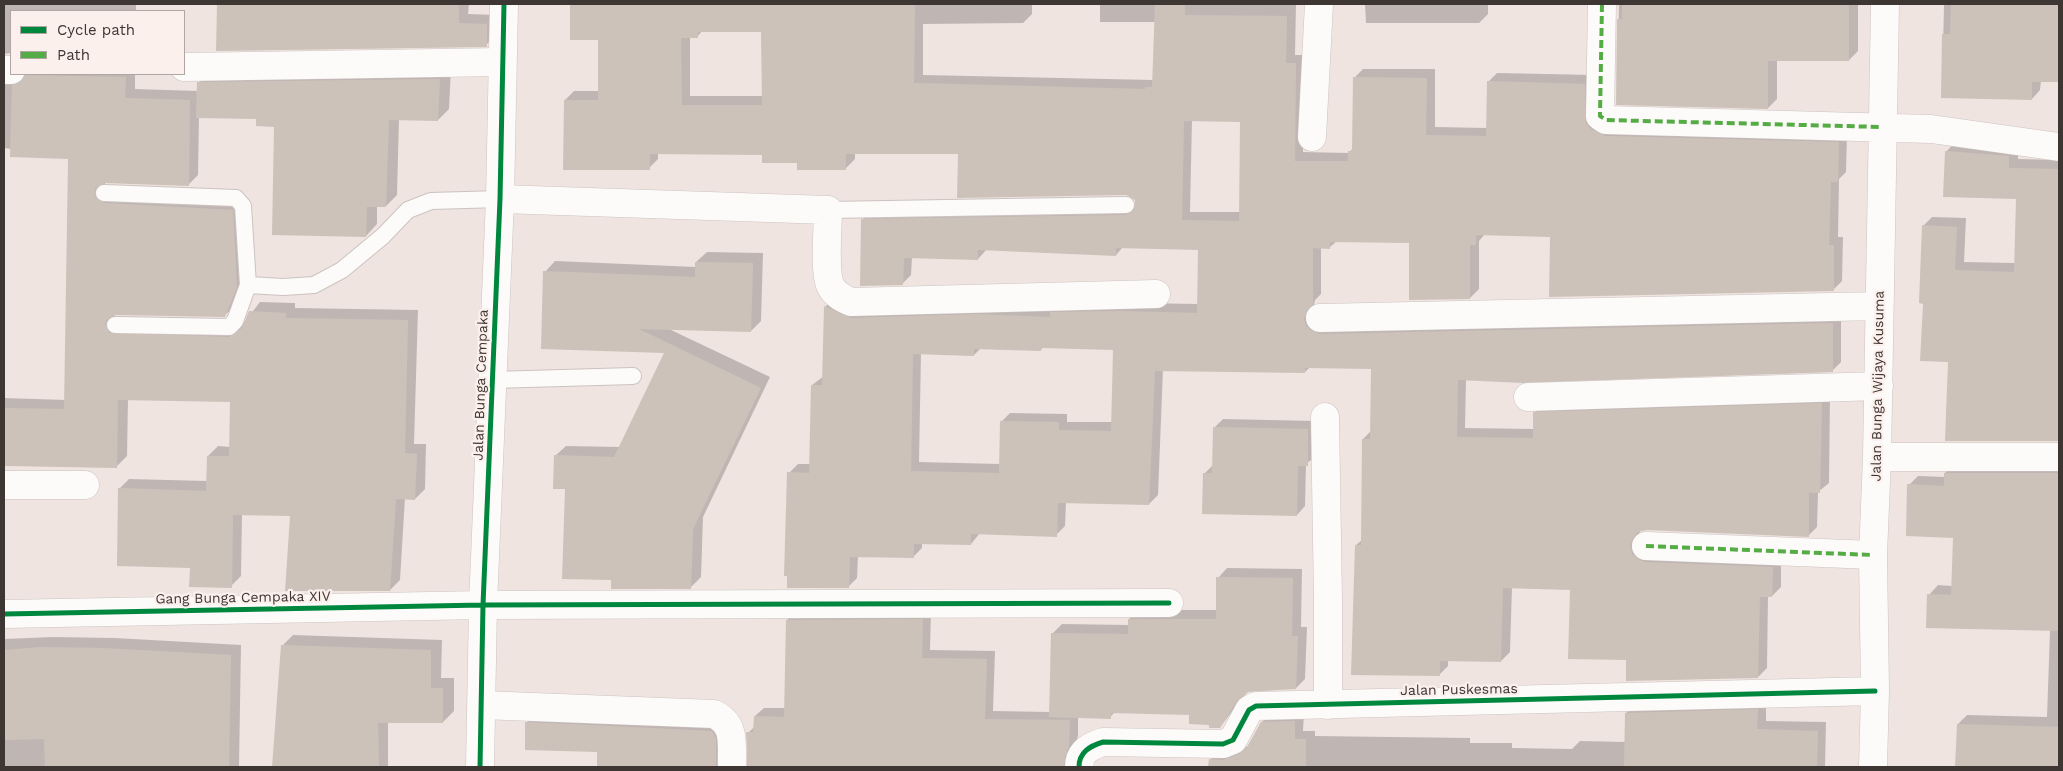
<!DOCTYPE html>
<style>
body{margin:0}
#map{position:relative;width:2063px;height:771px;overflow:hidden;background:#efe4e0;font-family:"Work Sans",sans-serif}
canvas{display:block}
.frame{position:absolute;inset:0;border:5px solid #3e3633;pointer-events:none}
.legend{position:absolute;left:10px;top:10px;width:175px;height:65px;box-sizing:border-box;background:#fcf0ec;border:1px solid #b0a6a2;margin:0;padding:6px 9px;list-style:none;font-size:15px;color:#3e3633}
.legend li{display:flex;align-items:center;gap:10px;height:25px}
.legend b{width:25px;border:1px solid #b0a6a2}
</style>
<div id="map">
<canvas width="2063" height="771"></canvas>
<div class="frame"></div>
<ul class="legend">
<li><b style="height:6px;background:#00873e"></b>Cycle path</li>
<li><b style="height:6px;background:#55ac45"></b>Path</li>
</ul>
</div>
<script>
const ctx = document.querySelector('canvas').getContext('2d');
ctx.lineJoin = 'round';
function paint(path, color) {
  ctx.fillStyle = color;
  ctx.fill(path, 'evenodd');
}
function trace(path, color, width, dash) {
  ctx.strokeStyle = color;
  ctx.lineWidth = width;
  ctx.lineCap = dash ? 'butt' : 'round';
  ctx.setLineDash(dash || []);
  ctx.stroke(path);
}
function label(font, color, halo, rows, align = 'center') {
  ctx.font = font + ' "Work Sans",sans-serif';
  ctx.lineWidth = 4.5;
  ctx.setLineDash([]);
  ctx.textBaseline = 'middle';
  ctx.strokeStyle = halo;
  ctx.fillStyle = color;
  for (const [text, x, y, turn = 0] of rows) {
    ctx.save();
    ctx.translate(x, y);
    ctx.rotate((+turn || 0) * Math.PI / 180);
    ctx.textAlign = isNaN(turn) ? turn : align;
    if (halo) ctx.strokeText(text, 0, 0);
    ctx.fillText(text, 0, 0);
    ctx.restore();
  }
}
const shadow = new Path2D(`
 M4,4H136V11H11V53L4,54Z
 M218,4H469L468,14L497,15L496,35L486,45L217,50Z
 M571,4H1032V14L1023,23L923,24V75L1153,80L1156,22H1100V4H1296L1295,55H1304L1303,152L1349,153L1353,148L1354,78L1363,69H1435V127L1488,128V82L1497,73L1593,75L1594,114L1847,134L1846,172L1839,179L1838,237H1843L1842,281L1833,290L1551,236L1485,234L1479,241V289L1470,298L1410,241H1337L1330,247H1321V294L1315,300L1313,309L1841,314V362L1832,371L1466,379L1465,428L1534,429V413L1543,404L1830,395L1829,483L1818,492L1817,527L1808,536L1646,529L1640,531L1639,535L1781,558V587L1772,596H1768L1767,668L1758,677L1628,659L1571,589L1512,587L1510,652L1501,661L1448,660V666L1439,675L1356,545L1362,540L1363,439L1371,431L1372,368L1310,367L1305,372L1163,369L1158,495L1149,504L1066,502L1065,526L1056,535L980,533L971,544L922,543V548L913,557L858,556L857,578L848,587L789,473L798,464H810L812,385L824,376L825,307L834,298L1199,304L1200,249L1123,247L1116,255L987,249L978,259L912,257L911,275L902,284L862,220L871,211L1136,207V200L1126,194L959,153H855V159L846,168L799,162L763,153H658V159L649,168L565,100L574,91H599L600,39H572ZM703,30L763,31V96H690V37H697ZM1192,120L1241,121L1240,212H1190ZM1044,346L1114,349L1113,422H1067V414L1010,413L1001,422L1000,464L919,462L921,353L974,355L981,348L1041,350Z
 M1365,4H1488V14L1479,23H1366Z
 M1619,4H1858V51L1849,60H1777V99L1768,108L1617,103Z
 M1944,4H2059V81H2041L2040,90L2032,99L1942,97Z
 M451,68L449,109L438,120L399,119L397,195L386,206H377V224L366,236L275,125L257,118L199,116L198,175L188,185L105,182V188L243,201L246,276L235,306L224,316L114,314L119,324L240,328L260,302L295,303V308L418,310L414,444H426L425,489L415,499L405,498L400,580L390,590L292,515L242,514L241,576L231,586L191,567L119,489L129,479L207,481L208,456L218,446L230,447L231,401L128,399L127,456L117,466L4,464V398L66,400L69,158L4,148V71L22,76L27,74H135V89L198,91V83L209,72Z
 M1955,142L2018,147V159L2059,160V440H1946L1949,360L1924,302L1923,226L1932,217L1966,218L1964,262L2015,263L2017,197L1946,152Z
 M707,252L763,253L761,321L751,331L669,329L770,377L703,517L701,577L690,588L612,579L566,488L555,456L566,446L621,447L666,351L545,272L555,261L696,267V262Z
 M1223,419L1316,421V456L1306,464L1305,506L1297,515L1204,474L1213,465L1214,428Z
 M1955,464H2059V767H1957L1958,724L1967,715L2047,717L2050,630L1929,595L1938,585L1952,586L1954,536L1909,485L1918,476L1945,477V473Z
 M1227,568L1302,569L1301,627H1307L1305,679L1296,688L1248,691L1220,727L1190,714L1115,712L1110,717H1078V736L1072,756L1075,767H747L748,733L755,726V716L764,708H786L787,620L796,611H931L930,650L995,651L993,711L1051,712L1052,634L1062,624L1129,625V619L1139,610H1217L1218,578Z
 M293,635L442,640L441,678H454V711L443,722H388V767H273L282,646Z
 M53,637L115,638L241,645L239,767H4V639Z
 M1766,701V721L1826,722L1825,767H1210V760L1219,751H1233L1249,746L1262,722L1271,713L1304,712L1303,731H1315V736L1470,738V743H1512V748L1572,749L1580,741L1626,742V713L1636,704Z
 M535,714L721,723L728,767H598V750L526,723Z`);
const building = new Path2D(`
 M217,4H459V23L487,24V47L216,51Z
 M570,4H915L914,83L1145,89V87H1152L1155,4H1185V15L1287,16L1286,63H1296L1295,161H1348V151H1352L1353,77L1427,78L1426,135L1486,136L1487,81L1585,84L1586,123L1591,129L1605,136L1839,142L1838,182H1831L1829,245H1834V291L1549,297L1550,237L1476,235V245H1470V299L1409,300V243L1330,242V249L1313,248V304L1307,310L1304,319L1306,326L1312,331L1320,334L1833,323V372L1523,383L1458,380L1457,437L1533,438V412L1822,403L1820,493H1809V537L1647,530L1638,532L1633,538L1630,545L1632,554L1638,559L1645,562L1773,567L1772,597H1760L1758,678L1626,681V660L1568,659L1570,590L1503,588L1501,662L1440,661V676L1351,675L1355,545H1361L1362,439H1370L1371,369L1305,368V373L1155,371L1149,505L1058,503L1057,537L971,534V545L914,544V558L850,557L849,588H787V576H784L787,472L809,473L811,385H822L824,306L851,318L975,314L1050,317V312L1120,311L1197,313L1198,250L1116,248V256L978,250V260L904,258L903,285L860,286L861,219L1126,215L1134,210L1135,200L1126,195L957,198L958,154H846V170H797V163H762V155L650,154V170H563L564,100H598V40H570ZM698,32H761L762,105H682L681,38H698ZM1184,121L1240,122L1239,221L1182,220ZM1041,348L1113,350L1111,431L1059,430V422L1000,421L999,473L911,471L913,354L974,356V349L1041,351Z
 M1622,4H1849V61H1768V109L1616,105L1617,19H1622Z
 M1951,4H2059V82H2032V100L1941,98L1942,34H1950Z
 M25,75L126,77L125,98L190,100L189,186L104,183L95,188V197L104,203L233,210L237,287L225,317L115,315L107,319L105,324L109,333L229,337L242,328L249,311L286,313V318L408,320L405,453L417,454L415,500L396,499L390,591H285L290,516L233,515L232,588L189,587L190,568L117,566L118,488L206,491L207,456H229L230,402L118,400L117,468L4,466V408L64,409L68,159L10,157L12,85L19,83Z
 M440,79L438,121L389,120L386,207H367L366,237L272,235L274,127L256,126V119L196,118L197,82Z
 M1945,151L2009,156V168L2059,169V441H1945L1948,362L1920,361L1923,304L1919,303L1922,225L1957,227L1955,270L2014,272L2016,199L1943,197Z
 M695,262L753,263L751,332L639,329L761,388L693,529L691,589H611V580L562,579L565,489H553L554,455L614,457L664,353L541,349L543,271L695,277Z
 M1213,427L1308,429V466H1298L1297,516L1202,514L1203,473H1212Z
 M1944,473H2059V631L1926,628L1927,594L1951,595L1953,538L1906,536L1907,484L1944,486Z
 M1216,577L1293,578L1292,636H1298L1296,689L1248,692L1236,702L1220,728H1209V725L1189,724V715L1111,713V719L1049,717L1051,633L1128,634V619H1216Z
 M923,619L922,658L987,659L985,719L1070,720L1069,746L1065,757L1064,767H748L746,732H753L754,716L784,717L786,620Z
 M281,645L431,650V688H443V723H378L379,766L272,767Z
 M41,647L103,648L231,655L229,767H45L44,739L4,740V650Z
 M1758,709L1757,729L1818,731L1817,767H1624L1625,713Z
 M1295,721V739H1306V767H1208L1209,759L1223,760L1239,754L1247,747L1261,722Z
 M525,722L712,731L716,739V767H597V752L525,750Z
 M1957,724L2059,727V767H1955Z`);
const service = new Path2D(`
 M104,193L236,198L243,206L248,285
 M828,210L1126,205
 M115,325L229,327L235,321L248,285L283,287L314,285L342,270L383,236L408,210L431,201L500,199
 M492,380L633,376`);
const minor = new Path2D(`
 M1602,4L1600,116L1606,120L1931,129L2059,147
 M184,67L502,62
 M4,70H11
 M1312,137L1319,4
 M500,199L828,210C828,228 824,270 830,285C834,294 842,298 851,302L1156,294
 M1320,318L1879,306
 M1528,397L1879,386
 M1325,417L1328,601V705
 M1877,457H2059
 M4,485H85
 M1646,546L1873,555
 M4,614L483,605L1169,603
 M482,705L714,714C737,725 731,745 732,767
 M1079,767C1079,752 1090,746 1103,742L1223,744L1233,740L1249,710L1256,706L1875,691
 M1873,767L1875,691L1873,555L1877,457L1885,4`);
const tertiary = new Path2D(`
 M480,767L483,605L500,199L504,4`);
const quiet = new Path2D(`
 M1602,4L1600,116L1606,120L1882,127
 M1646,546L1873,555`);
const cycleway = new Path2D(`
 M4,614L483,605L1169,603
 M480,767L483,605L500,199L504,4
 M1079,767C1079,752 1090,746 1103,742L1223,744L1233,740L1249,710L1256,706L1875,691`);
const streetNames = [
 ["Jalan Bunga Cempaka",481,385,-88],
 ["Jalan Bunga Wijaya Kusuma",1878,386,-89],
 ["Gang Bunga Cempaka XIV",243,598,-1],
 ["Jalan Puskesmas",1459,690,-1]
];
paint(shadow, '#0003');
paint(building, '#cdc2ba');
trace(service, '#cbc3c0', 18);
trace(minor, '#cbc3c0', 29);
trace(tertiary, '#cbc3c0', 29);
trace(service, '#fdfbfa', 16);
trace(minor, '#fdfbfa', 28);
trace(tertiary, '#fdfbfa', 28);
trace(quiet, '#55ac45', 4, [8, 4]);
trace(cycleway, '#00873e', 5);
label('14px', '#3e3633', '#fcf0ec', streetNames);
</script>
